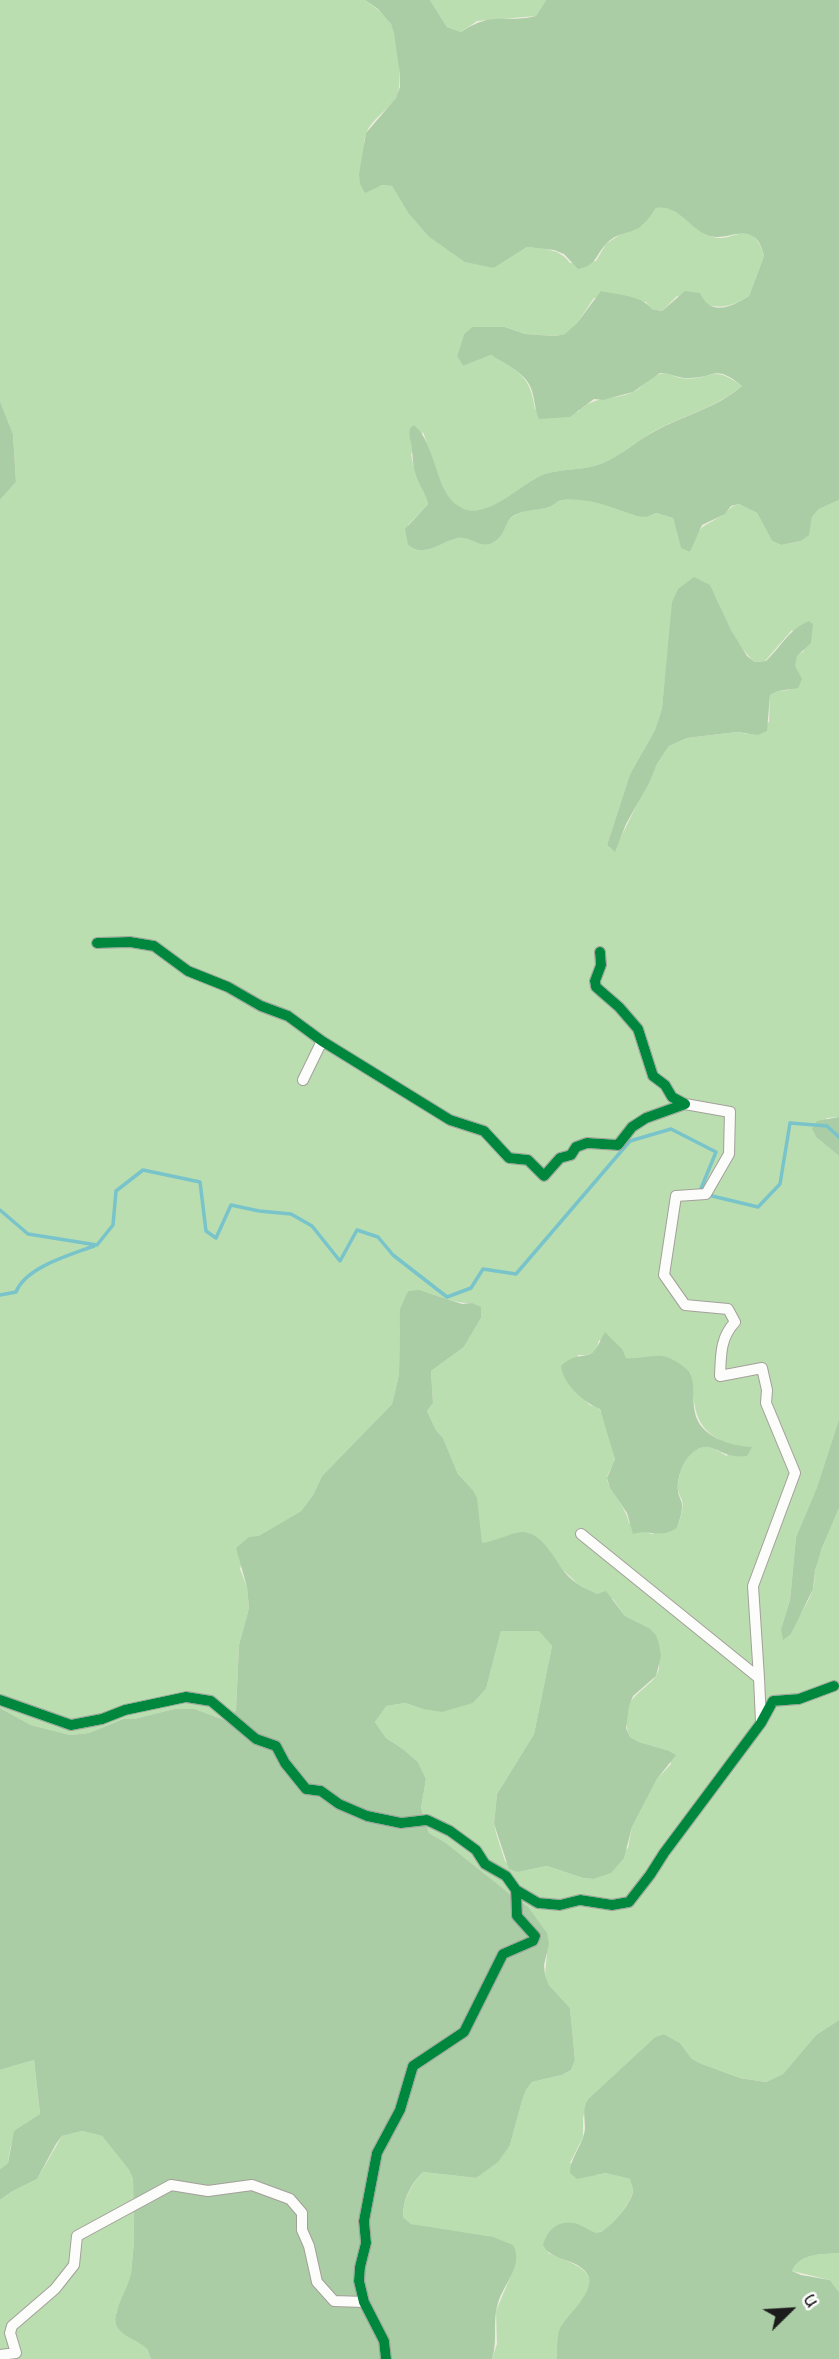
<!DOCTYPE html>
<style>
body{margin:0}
#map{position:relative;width:839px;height:2359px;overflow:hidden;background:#eeeadf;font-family:"Indie Flower",sans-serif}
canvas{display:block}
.north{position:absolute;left:755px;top:2275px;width:70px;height:70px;-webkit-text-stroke:5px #fff;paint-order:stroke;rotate:66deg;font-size:19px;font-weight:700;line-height:28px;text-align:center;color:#1c1c1c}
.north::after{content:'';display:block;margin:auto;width:24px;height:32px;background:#1c1c1c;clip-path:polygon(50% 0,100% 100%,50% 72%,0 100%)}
</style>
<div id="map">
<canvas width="839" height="2359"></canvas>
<div class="north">U</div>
</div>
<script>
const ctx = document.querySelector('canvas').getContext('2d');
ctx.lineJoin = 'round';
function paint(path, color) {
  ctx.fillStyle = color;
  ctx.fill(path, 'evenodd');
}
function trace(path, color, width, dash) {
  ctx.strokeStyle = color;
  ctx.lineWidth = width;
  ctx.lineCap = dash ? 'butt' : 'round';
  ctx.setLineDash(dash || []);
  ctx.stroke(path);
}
const green = new Path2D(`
 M0,0H365C375,7 386,15 392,26C398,40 403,83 397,96C390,109 371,119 366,134C360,152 369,170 373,187L383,185L392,186L408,213L428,236L494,268L527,247C544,249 559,248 570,263L596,261L606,244L625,231L635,230L643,225L656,208C683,204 694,238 721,238C731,238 744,229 753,236C759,241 762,249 764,256L749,296C718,315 709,304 677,296L662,311L652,309L646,302L594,298L577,323L566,334L555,336L525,334L505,327H472L464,334L457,356L463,366L491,355C519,372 530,375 535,409L578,412C593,395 613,401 633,392C642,388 650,377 660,374C668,371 674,377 681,378C712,382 709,362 742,386C718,406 686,415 658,429C639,439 623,455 603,463C585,471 565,468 546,474C522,482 489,522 460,508C442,498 430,451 423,432L411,454C414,475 425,487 428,504L408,525V545C422,559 441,541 458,538C470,535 481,549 494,542C504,537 504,523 512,517C522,509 538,510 549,507C554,505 557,500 563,500C590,495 621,510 647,517L656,513L673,518L681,547L690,552C702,524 696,531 721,516C729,511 730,506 739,504L757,513L772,541L781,545L801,541L808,535L812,517L819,509L839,500V1117L827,1118L817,1138L839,1156V1419L817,1487L796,1537L790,1600L781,1629L791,1634C796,1618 808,1605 813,1589C815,1583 814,1577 815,1572C820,1550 830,1529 839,1508V2020L816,2035L783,2074L766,2082L740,2078L702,2064L692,2059L680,2043L664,2034L655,2037L588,2099L583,2118V2137L570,2163L597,2175L607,2173L630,2179C631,2182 633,2188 633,2190C633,2200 611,2228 602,2231C594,2235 588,2230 581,2225L548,2253C559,2258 574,2262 583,2270C604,2287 569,2310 563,2326C558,2337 558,2348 557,2359H492L497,2344L496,2311L512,2273L464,2233L422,2227L411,2224L403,2217C403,2199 411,2185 423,2172L476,2178L510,2145L522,2101L526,2090L532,2082L562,2075L571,2070L575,2060L570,2008L549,1985L545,1975L547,1954L519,1902L446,1843L429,1833L421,1808L426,1779L418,1762L403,1749L386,1738L375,1722L385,1706L405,1703L423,1709L473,1703L486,1689L501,1631L539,1630L552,1646L534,1734L497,1794L494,1824L496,1833L505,1861L518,1872L547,1866L583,1878L593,1879L628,1848L632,1827L657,1779L671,1764L667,1750L639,1742L630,1737C612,1692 659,1690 659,1666C659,1654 652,1639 649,1628L625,1616L613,1599L597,1595L578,1584L563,1570L545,1546L529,1533L482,1544L472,1489L458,1474L443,1438L436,1430L427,1411L433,1403L431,1371L464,1347L481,1318L472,1303C450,1305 431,1289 408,1291L400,1319L399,1375L392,1404L322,1476L313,1495L301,1511L259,1537H249L240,1569L247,1587L249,1608L239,1645L236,1710L227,1721L195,1709H174L134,1719H123L89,1733L70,1735L31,1725L0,1708V500L16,482L13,434L0,401ZM714,594C725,617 735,645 755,662L765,661L792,630L804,651L796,656L789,690L778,691L770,695L769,722L747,734L737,732L687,738L669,746L657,764L614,851L607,845L630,774L655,730L662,708L671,621ZM599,1340L626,1358L637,1360L657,1356L691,1374C695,1411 693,1430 732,1446L727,1456C721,1453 713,1447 706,1447C688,1446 677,1474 678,1490C678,1492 681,1498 682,1500C684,1509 680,1519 677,1528L651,1534L629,1523C626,1506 607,1488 607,1478C608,1471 615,1464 615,1457C615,1442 605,1422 599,1408L590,1405L576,1391L578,1355H587L596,1351Z
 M430,0H546L536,16L477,21L461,32L447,27Z
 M34,2060L40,2114C35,2119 27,2122 22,2127C11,2137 10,2149 8,2163L0,2169V2070Z
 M82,2131L102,2136L129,2170L133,2179L134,2241L131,2273L129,2284L116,2313L147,2349L151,2359H0V2200L11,2192L37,2179L62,2136Z
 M839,2253V2292L830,2280L792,2271C801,2252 820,2255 839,2253Z`);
const forest = new Path2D(`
 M365,0H430L447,27L461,32C494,10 503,24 536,16L546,0H839V500L819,509L812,517L809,535L801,541L781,545L772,541L757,513L739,504L731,506L725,514L702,525L690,552L681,548L673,518L656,513L647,517L637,516C614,508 588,497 563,500C557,500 555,505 549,507C537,511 517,509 509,520C504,528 503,537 494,542C481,550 471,536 458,538C442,541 423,559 408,545L405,529L428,504C426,494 421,488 417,478C413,468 413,460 412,450C412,440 408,440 410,428L414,425C436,443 435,493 460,507C486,523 522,482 545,474C564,468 584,471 603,463C622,455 639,439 657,430C685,415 718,407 742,386C714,363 716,378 689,378C679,379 671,373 660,373L633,392L603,400L594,399L570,417L539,419C535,410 535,401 532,391C528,374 505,364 491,355L463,366L457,356L464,334L472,327H505L525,334L555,336L565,334L577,323L601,291C618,295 641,295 652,309L662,311L685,291L700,293C711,317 731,307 749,296L764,256C762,249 760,241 754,237C742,227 722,242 707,235C688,227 679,205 656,208C651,215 645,225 637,229C626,234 616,233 606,244C595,256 596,266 578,269L564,254L554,250L527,247L494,268L465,262L428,236L408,213L392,186L382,185L365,193L360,184L359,174L366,133L396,98L400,87V75L394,33L391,24L378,9Z
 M0,401L13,434L16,482L0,500Z
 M694,577L710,585L731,630L747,656L755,662L766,661C781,647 789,629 809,621L813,624L811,643L797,656L795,666L802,679L798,688L778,691L770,695L767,731L758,735L737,732L687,738L669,746L657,764L649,783L626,824L615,852L607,845L630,774L655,730L662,708L672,602L678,589Z
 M839,1117V1156L817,1138L812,1129L817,1121Z
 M419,1290L462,1304L472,1303L481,1307V1318L464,1347L431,1371L433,1403L427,1411L436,1430L443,1438L458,1474L472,1489L477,1498L482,1543C493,1542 515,1531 524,1532C545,1534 556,1564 569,1577C577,1585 587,1589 597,1594L606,1591L625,1616L649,1628L656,1635L659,1644L661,1656L656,1676L633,1696L629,1706L626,1728L630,1737L639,1742L667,1750L676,1755L657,1779L632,1827L624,1858L611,1873L593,1879L583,1878L547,1866L518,1872L509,1869L494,1824L497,1794L534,1734L552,1646L539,1631H501L486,1689L473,1703L442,1712L423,1709L405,1703L386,1706L375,1722L386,1738L403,1749L418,1762L426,1779L421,1808L429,1833L446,1843L511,1895L528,1907L547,1933L549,1944L544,1965L545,1975L549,1985L570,2008L575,2060L571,2070L562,2075L532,2082L526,2090L522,2101L510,2145L498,2162L476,2178L423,2172C410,2185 403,2199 403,2217L411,2224L493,2237L513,2245C524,2265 504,2283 498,2303C492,2321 498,2340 492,2359H151C149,2356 149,2352 147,2349C136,2337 112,2336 116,2315C119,2300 128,2288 131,2273L134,2241L133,2179L129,2170L102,2136L82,2131L62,2136L56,2144L37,2179L11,2192L0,2200V2169L8,2163L14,2131L40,2114L34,2060L0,2070V1708L31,1725L70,1735L89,1733L123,1719H134L174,1709H195L227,1721L236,1710L239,1645L249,1608L247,1587L236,1548L249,1537L259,1536L301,1511L313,1495L322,1476L392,1404L399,1375L400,1309L408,1291Z
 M605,1332L622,1349L626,1358C640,1360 657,1352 669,1358C676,1361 687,1367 691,1375C695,1385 692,1401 695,1413C700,1437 731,1446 752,1447L747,1456C725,1459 718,1447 705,1447C687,1448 676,1476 678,1491C678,1496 682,1500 682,1506C682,1514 679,1521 677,1528C657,1540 651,1528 633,1534L627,1513L610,1488L607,1478L615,1459L600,1409C583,1402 563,1384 561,1366C575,1352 585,1359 593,1352C598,1348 601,1338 605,1332Z
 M839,1419V1508L822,1548L815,1571L813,1589L791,1634L783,1640L781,1629L790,1600L796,1537L817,1487Z
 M839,2020V2253C821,2255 801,2252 792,2271L801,2275L830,2280L839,2292V2359H557C557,2350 557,2340 559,2331C565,2314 603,2288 584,2270C572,2258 552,2261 543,2245C548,2227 562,2218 580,2225C588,2228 592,2234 600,2232C610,2229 634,2200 633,2190C633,2188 630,2180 630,2179L606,2173L577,2179L570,2173C570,2157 584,2144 585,2128C585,2116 582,2111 588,2099L655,2037L664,2034L680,2043L692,2059L702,2064L740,2078L766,2082L783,2074L816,2035Z`);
const stream = new Path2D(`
 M708,1195L758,1207L780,1184L790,1123L827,1126L839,1137
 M0,1210L28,1234L97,1245L113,1225L116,1191L143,1170L200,1182L206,1231L216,1238L231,1205L259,1211L291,1214L312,1226L340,1261L357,1230L378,1237L393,1255L447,1297L471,1288L483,1269L516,1274L630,1141L671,1129L716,1152L700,1191
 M0,1295L16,1292C26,1267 70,1255 94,1246`);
const minor = new Path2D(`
 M97,943L130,942L154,946L188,971L228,987L261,1006L288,1016L322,1041L450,1120L484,1131L509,1158L528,1160L544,1176L560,1158L571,1155L576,1147L587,1143L618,1145L632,1127L646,1118L685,1104L672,1097L665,1085L653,1076L638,1029L619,1007L596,987L595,981L601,965L600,952
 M303,1080L322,1041
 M685,1104L730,1112L729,1154L706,1194L676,1196L664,1275L685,1305L728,1309L735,1322C720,1338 721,1355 720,1376L762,1368L767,1390L766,1403L795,1473L753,1586L759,1678
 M581,1534L759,1678L761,1722
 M0,1700L71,1725L102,1719L125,1710L186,1697L211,1701L256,1739L276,1746L285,1763L306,1789L321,1791L339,1804L367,1816L401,1823L427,1820L450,1831L476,1850L485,1864L506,1876L516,1890L538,1903L560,1905L580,1900L612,1905L629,1902L650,1875L664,1853L761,1723L773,1701L799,1699L834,1686
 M0,2355L16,2353L10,2333L12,2326L55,2289L74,2265L77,2236L171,2185L208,2191L252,2185L290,2199L302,2213V2230L309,2246L317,2282L334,2301L364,2302
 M386,2359L384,2341L364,2302L359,2281L360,2267L366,2243L364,2221L377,2153L400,2110L413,2066L464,2032L503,1954L533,1941L535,1936L517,1916L516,1890`);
const cycleway = new Path2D(`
 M97,943L130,942L154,946L188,971L228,987L261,1006L288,1016L322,1041L450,1120L484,1131L509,1158L528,1160L544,1176L560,1158L571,1155L576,1147L587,1143L618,1145L632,1127L646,1118L685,1104L672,1097L665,1085L653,1076L638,1029L619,1007L596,987L595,981L601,965L600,952
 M0,1700L71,1725L102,1719L125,1710L186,1697L211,1701L256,1739L276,1746L285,1763L306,1789L321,1791L339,1804L367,1816L401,1823L427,1820L450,1831L476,1850L485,1864L506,1876L516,1890L538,1903L560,1905L580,1900L612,1905L629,1902L650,1875L664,1853L761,1723L773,1701L799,1699L834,1686
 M386,2359L384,2341L364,2302L359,2281L360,2267L366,2243L364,2221L377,2153L400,2110L413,2066L464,2032L503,1954L533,1941L535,1936L517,1916L516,1890`);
paint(green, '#bbdeb1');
paint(forest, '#abcda6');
trace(stream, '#78c4ca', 3.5);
trace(minor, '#a3a09a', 12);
trace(minor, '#fcfcfa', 10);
trace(cycleway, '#00873e', 10);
</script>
